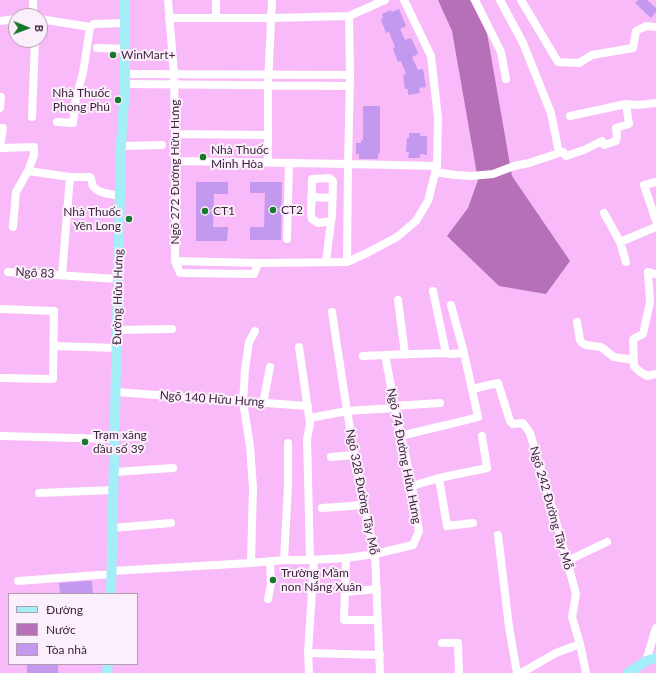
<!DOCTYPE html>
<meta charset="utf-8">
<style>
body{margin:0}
#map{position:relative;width:656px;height:673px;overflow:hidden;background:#f9baf9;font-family:Lato,sans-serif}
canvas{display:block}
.legend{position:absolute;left:8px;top:593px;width:130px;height:72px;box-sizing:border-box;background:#fceffc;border:1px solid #b09eb0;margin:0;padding:5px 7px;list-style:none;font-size:12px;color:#3d253d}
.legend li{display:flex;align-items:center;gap:8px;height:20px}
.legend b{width:20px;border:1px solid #b09eb0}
.north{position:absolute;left:8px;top:8px;width:40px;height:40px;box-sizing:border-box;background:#fceffc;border:1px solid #b09eb0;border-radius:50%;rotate:91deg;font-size:11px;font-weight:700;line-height:16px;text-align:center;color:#3d253d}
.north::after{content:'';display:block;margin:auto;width:14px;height:18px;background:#15792b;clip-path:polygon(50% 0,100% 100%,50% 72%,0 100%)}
</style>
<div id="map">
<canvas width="656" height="673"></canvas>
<ul class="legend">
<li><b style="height:5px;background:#a4eef7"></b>Đường</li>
<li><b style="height:11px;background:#b570b7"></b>Nước</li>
<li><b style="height:11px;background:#c398ef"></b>Tòa nhà</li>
</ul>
<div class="north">B</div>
</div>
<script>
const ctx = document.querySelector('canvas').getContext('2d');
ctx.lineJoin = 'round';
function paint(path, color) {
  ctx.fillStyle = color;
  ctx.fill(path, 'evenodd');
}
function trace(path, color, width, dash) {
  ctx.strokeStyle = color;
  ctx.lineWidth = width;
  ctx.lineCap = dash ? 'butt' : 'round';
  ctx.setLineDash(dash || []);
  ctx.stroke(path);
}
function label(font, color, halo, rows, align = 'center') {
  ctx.font = font + ' Lato,sans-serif';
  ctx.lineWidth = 4;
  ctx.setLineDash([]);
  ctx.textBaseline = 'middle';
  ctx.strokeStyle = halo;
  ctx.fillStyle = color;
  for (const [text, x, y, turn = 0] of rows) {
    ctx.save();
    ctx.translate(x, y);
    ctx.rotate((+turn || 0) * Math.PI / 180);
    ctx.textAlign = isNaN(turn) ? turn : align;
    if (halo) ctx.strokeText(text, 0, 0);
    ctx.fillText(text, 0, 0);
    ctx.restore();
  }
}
const water = new Path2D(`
 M438,0H470L487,33L512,176L570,261L546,294L499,286L447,236L468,208L478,180L452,31Z`);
const building = new Path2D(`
 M638,0H647L656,8V12L651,18L635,3Z
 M399,9L406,26L400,29L405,40L411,38L416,48L418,54L412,57L418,70L423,69L426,87L419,88L420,93L408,95V89H405L403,75L406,74L401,61L398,62L393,49L395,47L389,32L386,33L381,20L383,18L382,14L391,10L392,12Z
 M363,106H380V153L378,154V159H359V154H356V143H361V140H363Z
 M409,133H420V136H427V155L420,154V158H408L409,152H406L407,138H409Z
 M196,182H228V194H214L213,227H228L227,241H196Z
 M250,182H282L281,240H250V227H264L265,193H250Z
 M87,581H92L93,594H60L59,583Z
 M27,664H58V673H27Z`);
const minor = new Path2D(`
 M168,0L174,74L176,189L175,261L180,273L254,274L258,263
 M475,0L501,52L506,79
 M500,0L523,43L551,113L559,153
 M521,0L558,62L579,63L592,55L633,48L636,31L646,26L656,27
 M33,16V0
 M349,16L350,75L348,164L437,166
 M169,18H272L349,16L385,0
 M216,18V0
 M40,19L90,27L94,24L125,23
 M0,21L16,19
 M97,48L126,49
 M125,74L350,75
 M125,84L350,86
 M0,108L1,97
 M570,116L626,104L638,105L656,103
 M32,117L35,40
 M57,122L73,123L76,98L83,73L90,27
 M0,128H3L0,147
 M175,134L268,135
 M121,146L162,145
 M0,148L34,147V155L28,171L16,192L13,227
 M176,161L348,164L347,262
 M268,162V85L272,0
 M28,171L70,177H90C93,181 91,183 93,186C98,194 112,194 120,196
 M435,172L455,175L471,176L493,174L514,166L529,163L559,153L563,152L566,156L584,150L602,141L604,145L616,141L617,137L616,128L629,124L626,104
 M656,182L644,185L656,221
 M311,197L333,198
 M604,213L620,242L626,262
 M287,239L289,163
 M620,242L656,227
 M175,261L258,263L347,262L367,253L397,237L416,221L428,201L437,166L438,118L431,56L404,0
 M326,262L331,221L332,216L333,181L329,178L312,179L311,215L312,219L318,223L331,221
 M8,272L118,279
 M656,274L648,272L650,302L643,334L633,339L634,366L639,371L647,376L656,374
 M62,275L70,177
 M433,291L446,353
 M398,300L405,354
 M0,309L54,311L53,379L0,378
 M332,312L347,411L361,492L375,554L380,673
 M577,322L580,340L582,343L586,345L601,347L614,357L634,360
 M118,330L172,329
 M54,346L117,348
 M299,347L310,424L307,439L310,560
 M363,356L385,355
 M472,389L498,383L510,421L513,424L523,423L530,433L560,535L576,594L572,617L580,644L586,673
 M116,392L308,406
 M263,403L270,367
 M394,406L440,403
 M310,418L347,411L395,408
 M0,436L115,439
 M401,436C427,429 453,424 478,417L464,353L451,305
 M331,457L354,455
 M115,472L173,468
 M439,478L447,526L473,523
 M412,486L439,478L487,468L482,436
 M39,493L114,490
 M322,508L351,506L364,504
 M113,528L171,523
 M498,535L509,627L517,673
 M346,558L344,620H378
 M284,560L288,486V443
 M567,561L607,542
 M251,563L253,488L250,446L243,402L245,369L249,342L255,331
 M112,571L251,563L284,560H310L346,558L375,554L413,545L419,531L412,486L395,408L385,355L446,353L450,354L464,353
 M18,581L112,574
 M345,592L377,589
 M268,599L271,584L270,561
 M442,643H458L459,673
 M308,653L380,655
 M646,661L656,628
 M309,673L308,653L314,560
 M521,673L556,653L580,644`);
const major = new Path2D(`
 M111,594L121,146L125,84V0
 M107,673L108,664
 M628,673L646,661L656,658`);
const markers = [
 [113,55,4,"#15792b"],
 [118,100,4,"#15792b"],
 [203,157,4,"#15792b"],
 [273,210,4,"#15792b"],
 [205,211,4,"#15792b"],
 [129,219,4,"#15792b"],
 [85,442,4,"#15792b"],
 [273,580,4,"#15792b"]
];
const poiNames = [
 ["WinMart+",121,55],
 ["Nhà Thuốc",110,93,"right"],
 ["Phong Phú",110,107,"right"],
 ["Nhà Thuốc",211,150],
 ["Minh Hòa",211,164],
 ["CT2",281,210],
 ["CT1",213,211],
 ["Nhà Thuốc",121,212,"right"],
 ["Yên Long",121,226,"right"],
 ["Trạm xăng",93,435],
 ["dầu số 39",93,449],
 ["Trường Mầm",281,573],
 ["non Nắng Xuân",281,587]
];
const streetNames = [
 ["Ngõ 272 Đường Hữu Hưng",175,172,-90],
 ["Ngõ 83",35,273,3],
 ["Đường Hữu Hưng",118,297,-89],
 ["Ngõ 140 Hữu Hưng",212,399,4],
 ["Ngõ 74 Đường Hữu Hưng",404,456,79],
 ["Ngõ 328 Đường Tây Mỗ",362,492,79],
 ["Ngõ 242 Đường Tây Mỗ",551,508,74]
];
paint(water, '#b570b7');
paint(building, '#c398ef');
trace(minor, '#fff', 8);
trace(major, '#a4eef7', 10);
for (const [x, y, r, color] of markers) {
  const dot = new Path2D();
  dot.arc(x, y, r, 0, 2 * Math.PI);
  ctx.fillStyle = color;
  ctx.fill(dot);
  trace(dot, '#fceffc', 1.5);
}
label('12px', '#3d253d', '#fceffc', poiNames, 'left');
label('12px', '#3d253d', '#fceffc', streetNames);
</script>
